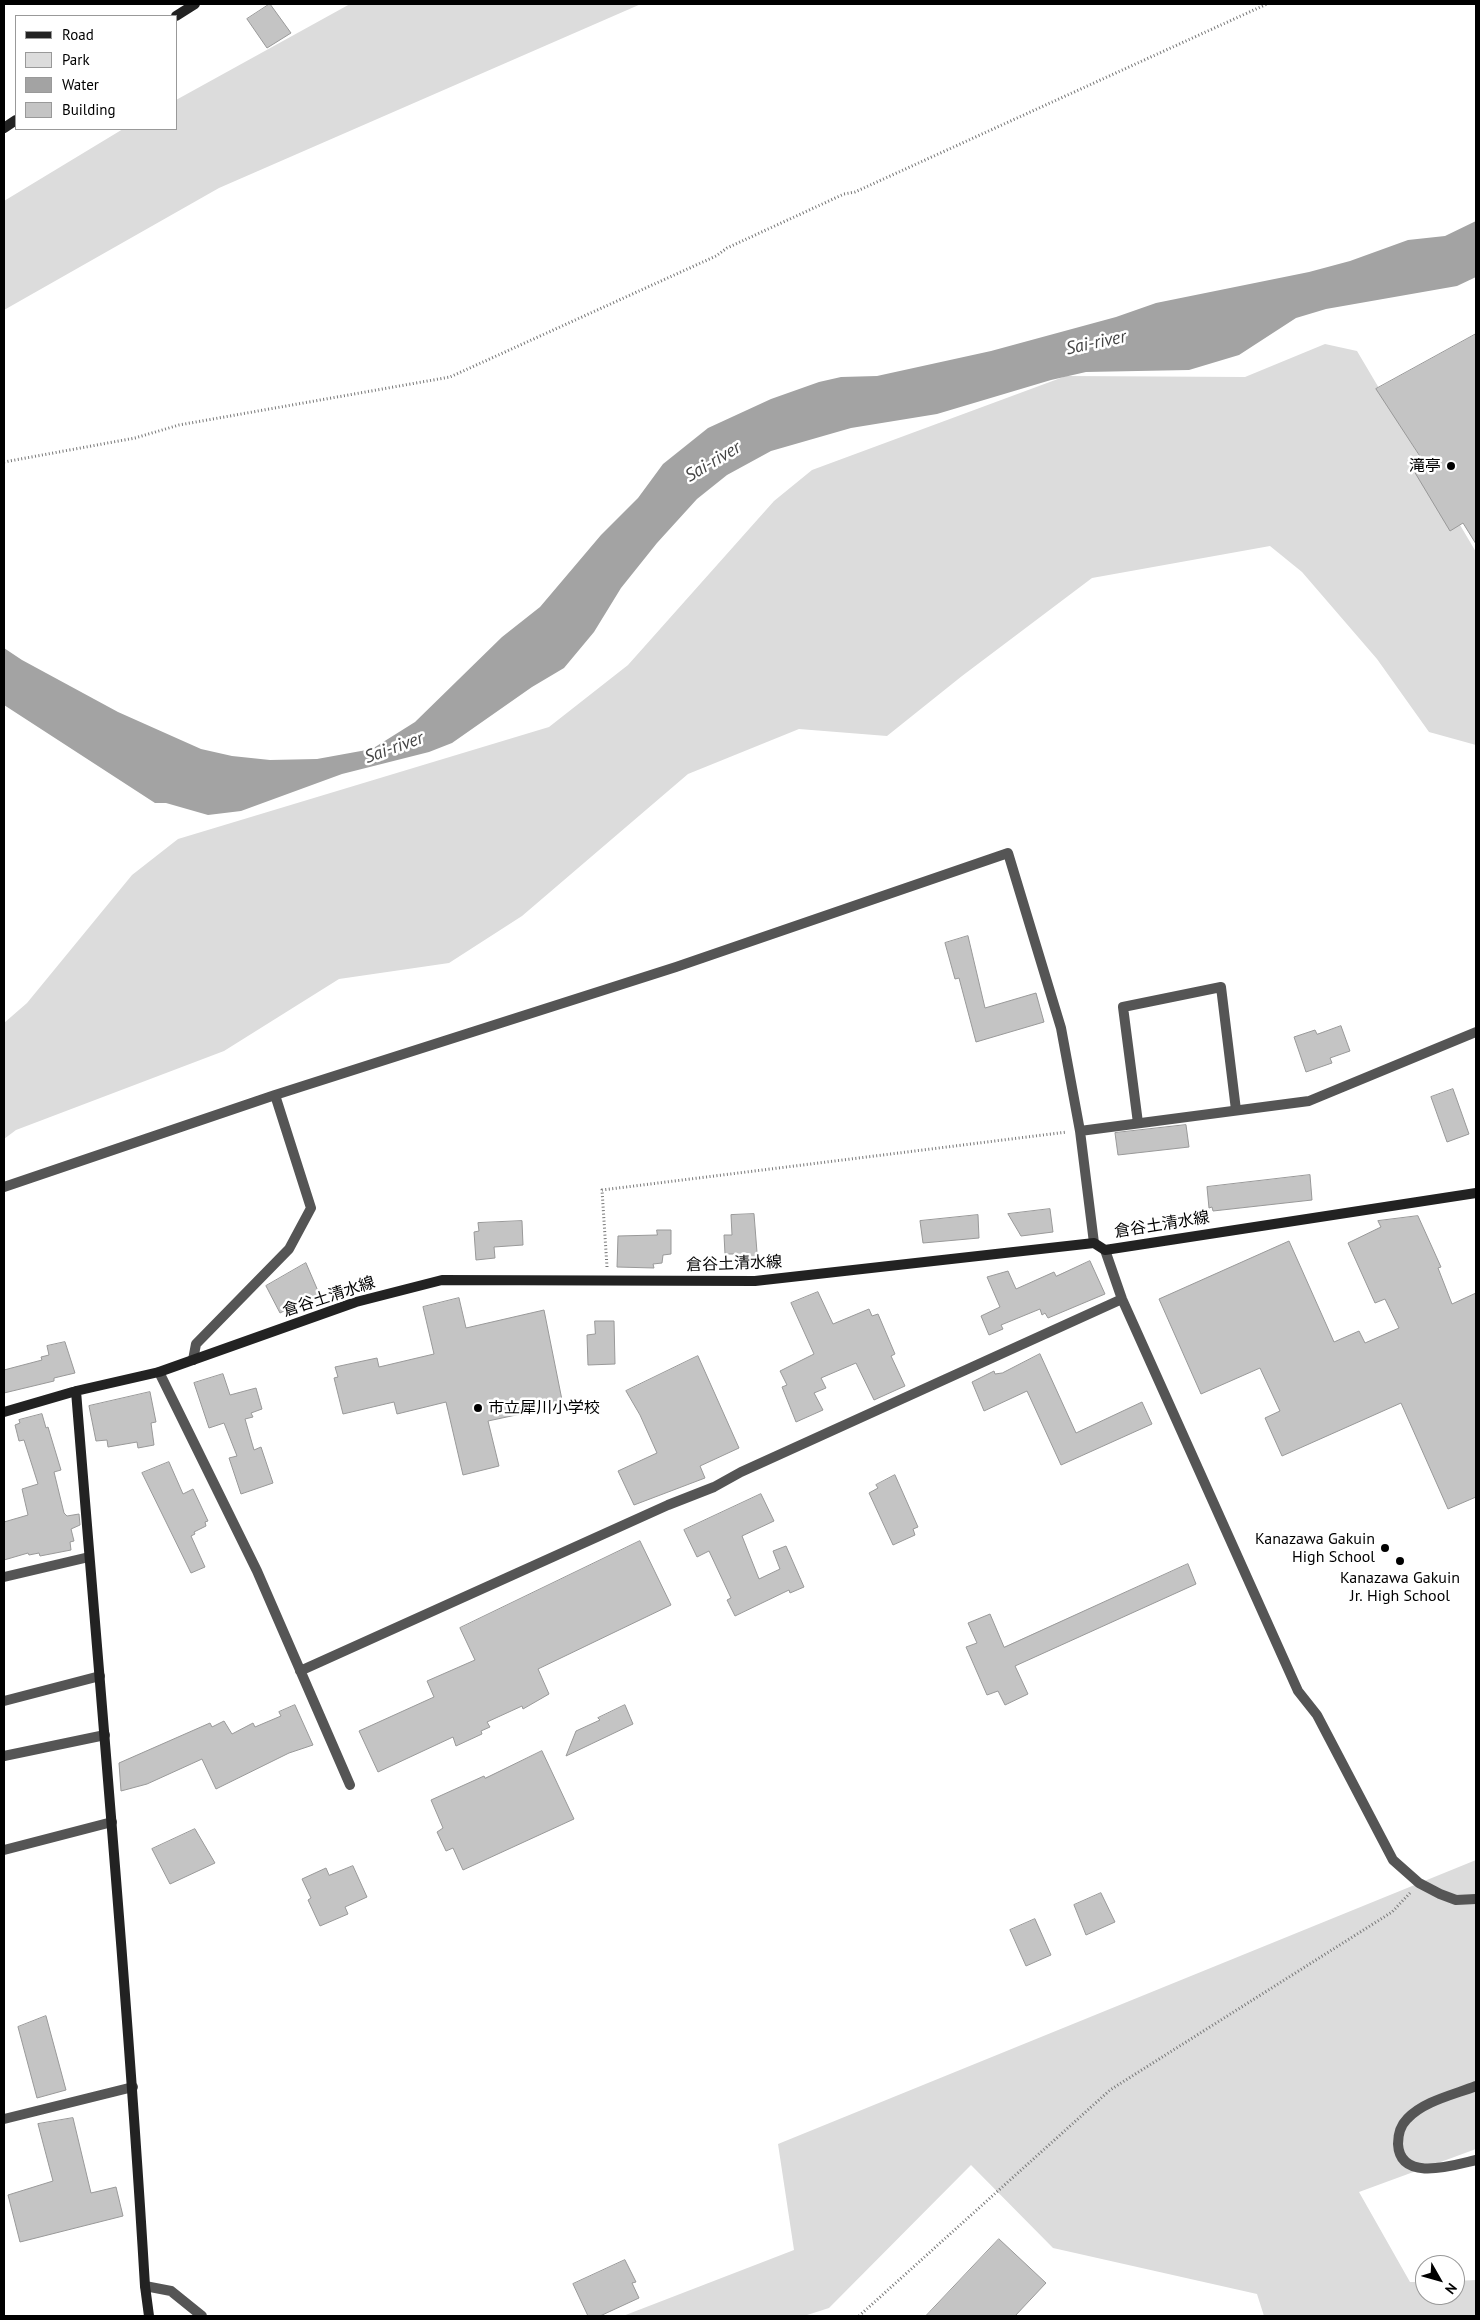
<!DOCTYPE html>
<meta charset="utf-8">
<style>
body{margin:0}
#map{position:relative;width:1480px;height:2320px;overflow:hidden;background:#fff;font-family:"PT Sans",sans-serif}
canvas{display:block}
.frame{position:absolute;inset:0;border:5px solid #000;pointer-events:none}
.legend{position:absolute;left:15px;top:15px;width:162px;height:115px;box-sizing:border-box;background:#fff;border:1px solid #999;margin:0;padding:6px 9px;list-style:none;font-size:15px;color:#000}
.legend li{display:flex;align-items:center;gap:10px;height:25px}
.legend b{width:25px;border:1px solid #999}
.north{position:absolute;left:1415px;top:2255px;width:50px;height:50px;box-sizing:border-box;background:#fff;border:1px solid #999;border-radius:50%;rotate:128deg;font-size:14px;font-weight:700;line-height:20px;text-align:center;color:#000}
.north::after{content:'';display:block;margin:auto;width:18px;height:22px;background:#000;clip-path:polygon(50% 0,100% 100%,50% 72%,0 100%)}
</style>
<div id="map">
<canvas width="1480" height="2320"></canvas>
<div class="frame"></div>
<ul class="legend">
<li><b style="height:6px;background:#222"></b>Road</li>
<li><b style="height:14px;background:#dcdcdc"></b>Park</li>
<li><b style="height:14px;background:#a3a3a3"></b>Water</li>
<li><b style="height:14px;background:#c4c4c4"></b>Building</li>
</ul>
<div class="north">N</div>
</div>
<script>
const ctx = document.querySelector('canvas').getContext('2d');
ctx.lineJoin = 'round';
function paint(path, color) {
  ctx.fillStyle = color;
  ctx.fill(path, 'evenodd');
}
function trace(path, color, width, dash) {
  ctx.strokeStyle = color;
  ctx.lineWidth = width;
  ctx.lineCap = dash ? 'butt' : 'round';
  ctx.setLineDash(dash || []);
  ctx.stroke(path);
}
function label(font, color, halo, rows, align = 'center') {
  ctx.font = font + ' "PT Sans","Noto Sans JP",sans-serif';
  ctx.lineWidth = 5;
  ctx.setLineDash([]);
  ctx.textBaseline = 'middle';
  ctx.strokeStyle = halo;
  ctx.fillStyle = color;
  for (const [text, x, y, turn = 0] of rows) {
    ctx.save();
    ctx.translate(x, y);
    ctx.rotate((+turn || 0) * Math.PI / 180);
    ctx.textAlign = isNaN(turn) ? turn : align;
    if (halo) ctx.strokeText(text, 0, 0);
    ctx.fillText(text, 0, 0);
    ctx.restore();
  }
}
const green = new Path2D(`
 M350,4H641L219,188L4,310V201L123,129H176V100Z
 M1325,344L1357,351L1476,552V745L1429,732L1377,659L1302,572L1270,546L1092,578L962,676L887,736L799,729L688,774L522,916L449,963L339,979L224,1051L16,1130L4,1139V1023L27,1003L132,875L178,839L549,727L628,665L774,501L812,470L1066,376L1245,377Z
 M1476,1860V2149L1359,2192L1410,2282H1425V2295H1455V2281L1476,2280V2316H1264L1257,2294L1053,2248L971,2165L829,2308L804,2316H623L794,2250L778,2144Z`);
const water = new Path2D(`
 M1476,221V277L1457,286L1326,309L1296,318L1239,355L1189,370L1086,372L1051,380L937,414L851,428L771,451L727,475L697,499L657,543L621,588L594,632L564,668L532,687L452,743L429,752L342,774L241,811L208,815L166,803H155L4,705V648L22,660L118,712L201,749L232,756L270,760L317,759L372,749L415,722L502,637L540,607L601,535L638,498L663,464L708,428L771,399L819,382L841,377L877,376L991,351L1116,317L1156,303L1309,272L1350,261L1408,240L1445,236Z`);
const building = new Path2D(`
 M270,4L291,33L267,48L247,19Z
 M1476,334V544L1463,523L1450,531L1414,471L1425,464L1376,389Z
 M968,936L985,1008L1036,993L1044,1022L976,1042L959,978L955,979L945,943Z
 M1341,1026L1350,1051L1330,1058L1332,1063L1306,1072L1294,1037L1315,1030L1317,1034Z
 M1453,1089L1469,1134L1447,1142L1431,1097Z
 M1186,1125L1189,1147L1118,1155L1115,1133Z
 M1310,1175L1312,1200L1213,1211L1212,1207L1209,1208L1207,1187Z
 M1050,1209L1053,1232L1021,1236L1008,1214Z
 M754,1214L758,1265L743,1266L742,1254H725L724,1235H732L731,1215Z
 M978,1215L979,1238L923,1243L920,1221Z
 M1418,1216L1441,1267L1438,1268L1452,1304L1476,1293V1497L1448,1509L1401,1403L1282,1456L1265,1418L1280,1411L1260,1368L1201,1394L1159,1299L1289,1241L1334,1342L1359,1331L1365,1343L1399,1328L1385,1299L1375,1303L1348,1243L1381,1227L1378,1221Z
 M522,1221L523,1245L494,1247L495,1258L476,1260L474,1232L479,1231L478,1223Z
 M657,1230H671V1254L663,1255L662,1263L653,1264L654,1268L617,1267L618,1236L657,1235Z
 M1090,1261L1105,1294L1048,1318L1045,1313L1042,1315L1040,1309L1001,1325L1003,1329L989,1335L981,1316L1000,1307L987,1277L1008,1271L1016,1289L1054,1272L1056,1276Z
 M306,1263L321,1298L304,1306L302,1302L280,1313L266,1286Z
 M818,1292L833,1324L869,1309L872,1316L878,1314L895,1354L891,1356L905,1386L874,1400L856,1363L821,1378L826,1388L814,1393L823,1410L796,1422L782,1387L787,1385L780,1371L814,1354L791,1303Z
 M459,1298L466,1328L544,1310L563,1405L488,1421L499,1466L463,1475L446,1402L397,1414L394,1402L343,1414L334,1378L338,1377L335,1367L377,1358L379,1367L434,1354L423,1307Z
 M595,1321H614L615,1364L588,1365L587,1335L595,1334Z
 M65,1342L75,1373L54,1378V1381L4,1393V1370L42,1360L41,1357L49,1355L47,1346Z
 M1040,1354L1076,1433L1142,1402L1152,1424L1061,1465L1027,1391L984,1411L972,1382L994,1371L995,1374L1002,1373Z
 M698,1356L739,1448L700,1466L705,1478L634,1505L618,1471L657,1453L640,1415L626,1391Z
 M223,1374L230,1395L256,1388L262,1409L251,1413L253,1417L245,1419L254,1450L261,1447L273,1483L241,1494L229,1458L237,1456L224,1423L209,1428L194,1383Z
 M150,1392L156,1422L151,1423L154,1445L138,1448L137,1442L108,1447L107,1440L96,1441L89,1406Z
 M42,1414L46,1428L48,1427L61,1470L54,1472L64,1513L67,1516L79,1514L80,1525L71,1529L74,1541L70,1542L71,1550L40,1556L39,1553L29,1555L28,1553L4,1560V1522L28,1515L22,1489L38,1484L24,1440L19,1441L15,1425L20,1423L19,1420Z
 M169,1462L183,1494L193,1489L208,1521L205,1522L206,1526L194,1532L195,1534L191,1536L205,1567L191,1573L142,1473Z
 M895,1475L918,1527L913,1529L915,1535L893,1545L869,1493L878,1488L876,1485Z
 M761,1494L774,1521L742,1536L759,1579L780,1569L773,1551L786,1546L804,1587L790,1593L789,1590L735,1616L727,1600L731,1598L709,1551L697,1557L684,1530Z
 M640,1541L671,1605L538,1669L549,1694L523,1709L522,1706L487,1722L490,1727L481,1731L482,1734L456,1746L453,1737L378,1772L359,1731L434,1697L427,1681L475,1660L460,1628Z
 M1188,1564L1196,1584L1015,1666L1028,1694L1005,1705L998,1691L987,1695L966,1647L977,1643L968,1623L990,1614L1004,1647Z
 M295,1705L313,1745L289,1753L216,1789L202,1759L147,1784L121,1791L119,1763L210,1723L212,1727L224,1721L232,1734L253,1723L255,1727L281,1716L279,1712Z
 M625,1705L633,1724L566,1756L576,1731L600,1720L598,1718Z
 M542,1751L574,1819L463,1870L453,1848L446,1851L437,1832L443,1828L431,1800L484,1776L485,1778Z
 M195,1829L215,1863L170,1884L152,1849Z
 M353,1866L367,1897L345,1907L348,1914L320,1926L308,1900L311,1898L302,1879L326,1868L329,1875Z
 M1101,1893L1115,1922L1086,1935L1074,1905Z
 M1035,1919L1051,1955L1026,1966L1010,1930Z
 M46,2016L66,2090L37,2098L18,2027Z
 M73,2118L91,2193L116,2187L123,2216L20,2242L8,2195L53,2181L38,2124Z
 M999,2239L1046,2283L1015,2316H926Z
 M625,2260L636,2282L632,2283L639,2298L600,2316H588L573,2284Z`);
const path = new Path2D(`
 M4,462L135,438L179,425L450,377L716,256L727,248L844,194L855,192L1267,4
 M607,1267L602,1190L1067,1132
 M859,2316L1110,2090L1392,1912L1410,1893`);
const lane = new Path2D(`
 M1138,1123L1123,1007L1221,987L1236,1110
 M4,1701L100,1676
 M4,1756L105,1735`);
const street = new Path2D(`
 M1080,1131L1309,1101L1476,1032
 M4,1187L275,1095
 M1105,1250L1122,1299L1298,1691L1317,1715L1393,1860L1419,1883L1440,1894L1456,1900L1476,1899
 M193,1360L196,1344L289,1249L311,1208L275,1095L676,967L1008,853L1061,1028L1080,1131L1094,1243
 M159,1372L257,1571L350,1785
 M4,1577L89,1557
 M300,1671L668,1505L714,1487L741,1472L1122,1299
 M4,1850L112,1822
 M1476,2086C1453,2095 1424,2101 1407,2119C1400,2126 1398,2135 1398,2144C1400,2183 1454,2165 1476,2160
 M4,2119L133,2087
 M145,2286L171,2291L202,2316`);
const secondary = new Path2D(`
 M176,16L195,4
 M4,128L16,120
 M76,1391C100,1689 127,1987 145,2286L149,2316
 M4,1412L76,1391L159,1372L356,1302L442,1280L755,1281L1094,1243L1105,1250L1476,1193`);
const markers = [
 [1451,466,5,"#000"],
 [478,1408,5,"#000"],
 [1385,1548,5,"#000"],
 [1400,1561,5,"#000"]
];
const poiNames = [
 ["滝亭",1441,466],
 ["市立犀川小学校",488,1408,"left"],
 ["Kanazawa Gakuin",1375,1539],
 ["High School",1375,1557],
 ["Kanazawa Gakuin",1400,1578,"center"],
 ["Jr. High School",1400,1596,"center"]
];
const streetNames = [
 ["倉谷土清水線",1162,1225,-9],
 ["倉谷土清水線",734,1264,-2],
 ["倉谷土清水線",329,1297,-18]
];
const waterNames = [
 ["Sai-river",1096,343,-12],
 ["Sai-river",713,462,-31],
 ["Sai-river",394,748,-20]
];
paint(green, '#dcdcdc');
paint(water, '#a3a3a3');
paint(building, '#c4c4c4');
trace(building, '#999', 1);
trace(path, '#777', 3, [1, 2.5]);
trace(lane, '#555', 10);
trace(street, '#555', 10);
trace(secondary, '#222', 10);
for (const [x, y, r, color] of markers) {
  const dot = new Path2D();
  dot.arc(x, y, r, 0, 2 * Math.PI);
  ctx.fillStyle = color;
  ctx.fill(dot);
  trace(dot, '#fff', 2);
}
label('16px', '#000', '#fff', poiNames, 'right');
label('16px', '#000', '#fff', streetNames);
label('italic 18px', '#444', '#fff', waterNames);
</script>
